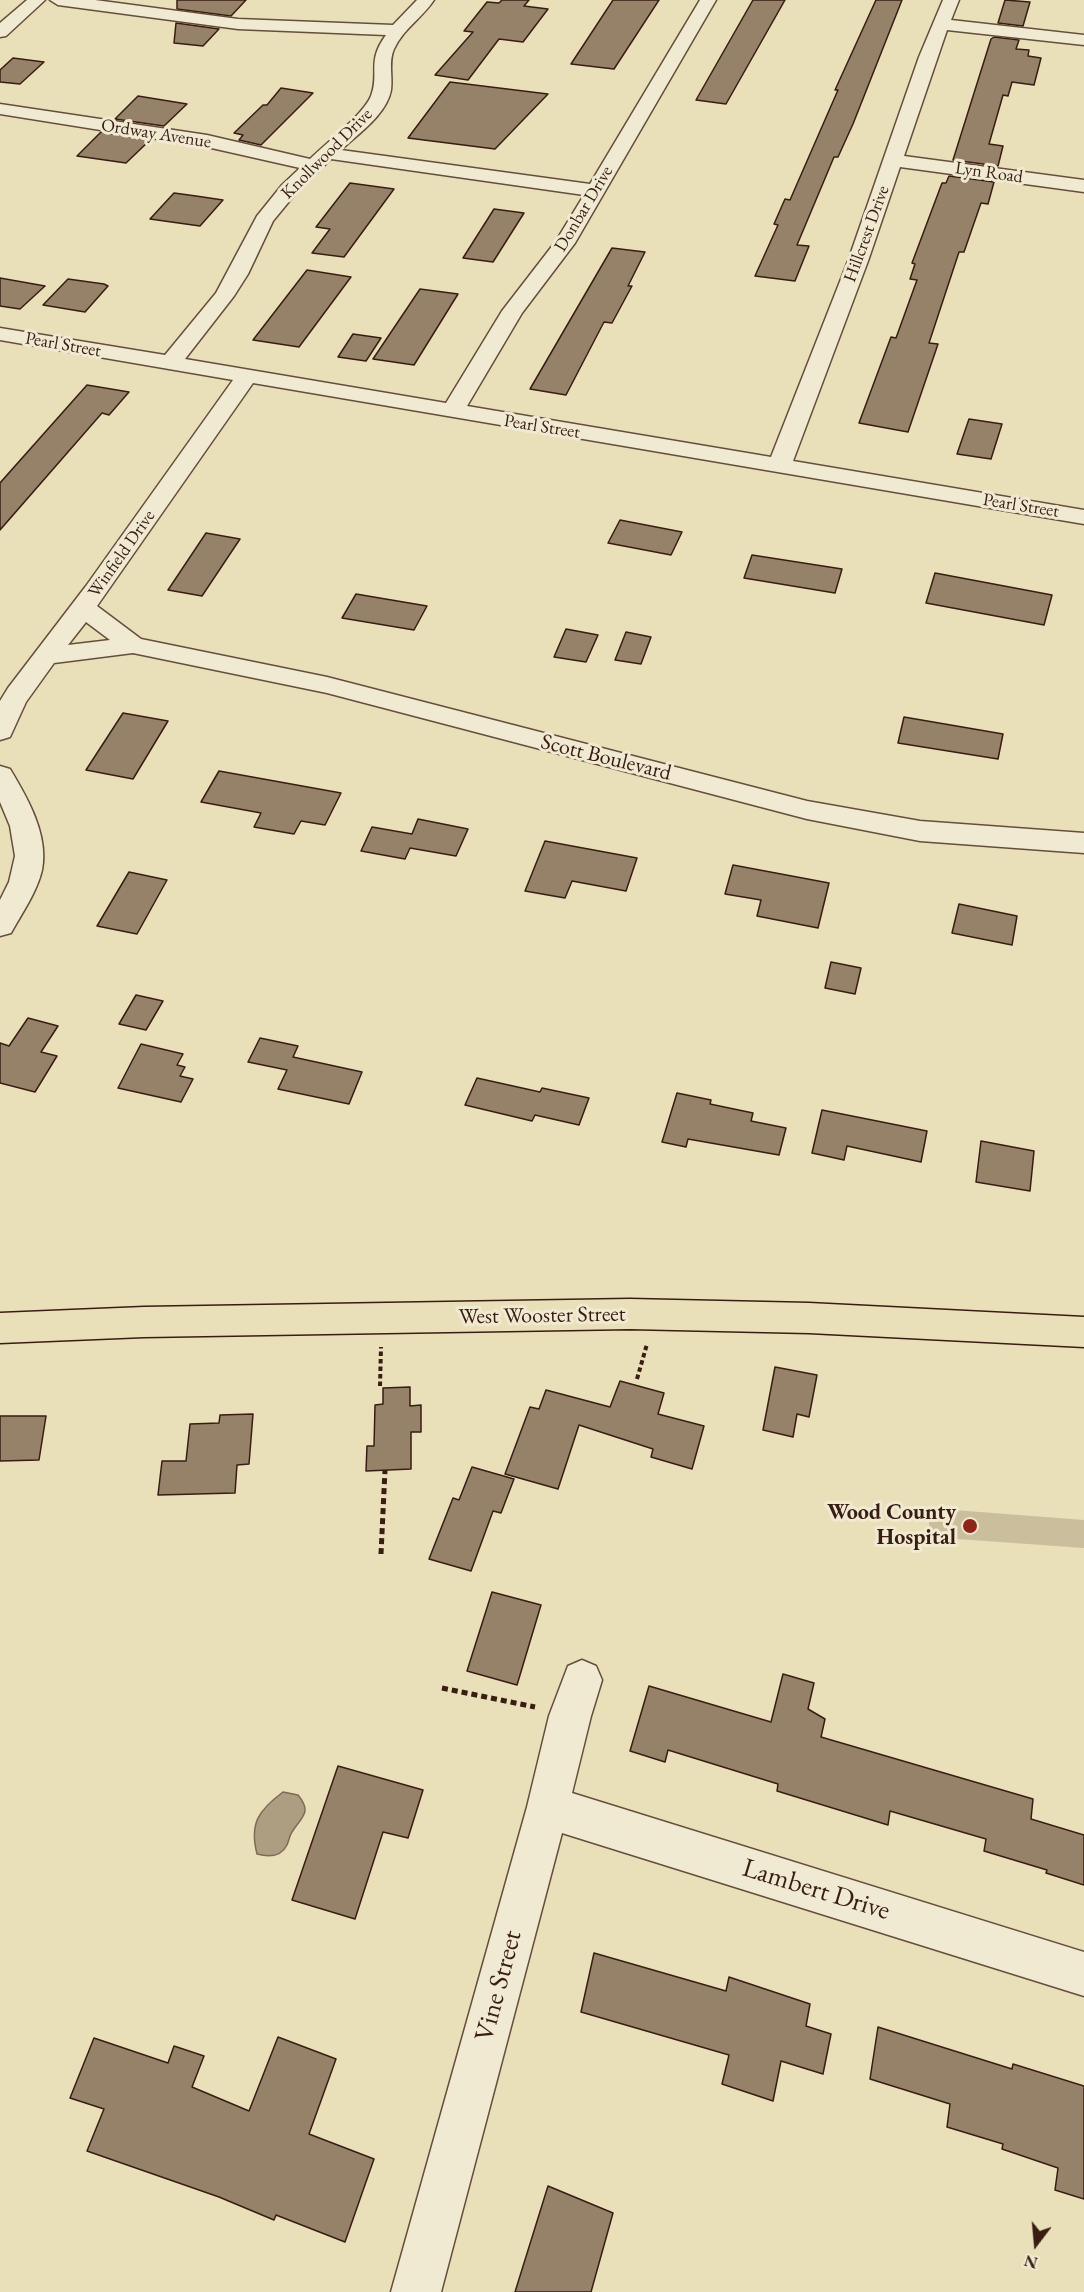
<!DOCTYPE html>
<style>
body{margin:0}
#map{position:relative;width:1084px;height:2292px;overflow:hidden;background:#e9dfb9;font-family:"EB Garamond",serif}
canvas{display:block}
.north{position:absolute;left:1006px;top:2214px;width:60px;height:60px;-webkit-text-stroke:4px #f1ead2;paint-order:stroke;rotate:196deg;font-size:16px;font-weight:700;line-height:24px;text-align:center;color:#391d13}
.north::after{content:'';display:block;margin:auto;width:21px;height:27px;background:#391d13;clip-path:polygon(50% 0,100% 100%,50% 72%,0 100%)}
</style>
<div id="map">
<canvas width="1084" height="2292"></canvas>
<div class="north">N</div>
</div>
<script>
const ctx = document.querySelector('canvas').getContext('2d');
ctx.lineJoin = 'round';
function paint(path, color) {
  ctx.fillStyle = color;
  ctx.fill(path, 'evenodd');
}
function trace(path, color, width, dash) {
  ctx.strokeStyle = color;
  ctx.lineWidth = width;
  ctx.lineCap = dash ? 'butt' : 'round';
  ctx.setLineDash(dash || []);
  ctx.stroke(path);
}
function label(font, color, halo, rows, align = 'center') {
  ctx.font = font + ' "EB Garamond",serif';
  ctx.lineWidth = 6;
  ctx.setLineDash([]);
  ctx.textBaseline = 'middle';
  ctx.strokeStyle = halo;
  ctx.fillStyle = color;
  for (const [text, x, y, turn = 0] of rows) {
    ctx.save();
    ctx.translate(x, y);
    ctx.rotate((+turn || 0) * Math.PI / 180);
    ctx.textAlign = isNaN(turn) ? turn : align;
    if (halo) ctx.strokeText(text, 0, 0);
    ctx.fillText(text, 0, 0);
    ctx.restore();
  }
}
const green = new Path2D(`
 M928,1508L1084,1520V1548L930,1537Z`);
const water = new Path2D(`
 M283,1792L298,1795C313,1813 301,1817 292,1832C289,1836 289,1841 287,1845C281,1857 268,1857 257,1854C249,1823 259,1810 283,1792Z`);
const building = new Path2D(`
 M177,0H246L231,16L177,9Z
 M502,0H529L524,6L548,9L523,42L499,39L468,80L435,75L473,32L464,31L487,2L499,3Z
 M613,0H659L614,69L571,64Z
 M753,0H785L726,104L696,100Z
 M876,0H902L853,124L838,157H834L797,245L809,246L795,281L755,276L778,225L774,224L785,199L790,200L838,90H835Z
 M1005,0L1030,2L1023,26L998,23Z
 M176,23L219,29L203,46L174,43Z
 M994,37L1019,40L1016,49L1029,50L1028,56L1041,58L1034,85L1012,82L1008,96L1003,95L989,144L1003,146L998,166L953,160L991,39Z
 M13,58L44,62L20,84L0,82V70Z
 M450,82L548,94L495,149L408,138Z
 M281,88L313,93L261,145L239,140L243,135L234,133L263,105H267Z
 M138,96L187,104L164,126L115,119Z
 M101,132L150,140L126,163L77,156Z
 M949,176L994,182L988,204L981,203L964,252H959L929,343L938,344L908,432L859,423L891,337L896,338L917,280L910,279L915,264L912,263L942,183H946Z
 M350,183L394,189L344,257L312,253L330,229L316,227Z
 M174,193L196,196L223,200L200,226L150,219Z
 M494,209L524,213L493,262L463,258Z
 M612,248L645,252L628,286H632L612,323L604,322L566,395L530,389Z
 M307,270L351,277L299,347L253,340Z
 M0,278L45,286L20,309L0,306Z
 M68,279L104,284L108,286L85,312L43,305Z
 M420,289L458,294L414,365L373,359Z
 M353,334L381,338L366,361L338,357Z
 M87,385L129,392L109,415L102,413L0,530V483Z
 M969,419L1002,424L991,459L957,454Z
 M620,520L682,532L671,555L608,543Z
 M206,533L240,539L202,596L168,590Z
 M752,555L842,569L835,593L744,578Z
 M935,573L1052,595L1044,625L926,603Z
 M356,594L427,606L414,630L342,618Z
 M566,629L598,635L586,662L554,657Z
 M626,632L651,637L641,664L615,660Z
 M123,713L168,721L133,779L86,770Z
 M904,717L1003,734L998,759L898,743Z
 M219,771L341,793L325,825L301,821L294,834L254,827L261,813L201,802Z
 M418,819L468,829L456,856L410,848L405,859L361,851L372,827L412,834Z
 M545,841L637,858L626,891L572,881L565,898L525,891Z
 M733,865L829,883L818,928L757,916L761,900L725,894Z
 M129,872L167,880L137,934L97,926Z
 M959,904L1017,916L1012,945L952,933Z
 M831,962L861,968L855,994L825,988Z
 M136,995L163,1001L146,1030L119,1024Z
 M28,1018L58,1026L41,1052L57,1056L35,1092L0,1083V1043L9,1046Z
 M260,1038L298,1046L293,1057L362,1072L349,1104L278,1089L287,1070L248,1062Z
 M141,1044L183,1054L177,1065L185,1067L180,1076L193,1079L181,1102L118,1088Z
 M477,1078L540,1092L542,1088L589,1098L579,1125L535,1115L532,1121L465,1105Z
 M677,1093L711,1100L710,1104L753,1113L751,1121L786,1128L779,1155L688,1139L686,1147L662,1142Z
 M822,1110L927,1131L921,1162L847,1146L844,1160L812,1153Z
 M981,1141L1034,1151L1030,1191L976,1182Z
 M775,1367L817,1375L809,1417L797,1414L793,1437L763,1430Z
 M620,1381L664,1393L658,1414L704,1426L692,1469L651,1457L653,1449L579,1425L558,1489L505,1474L530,1407L539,1409L546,1390L610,1407Z
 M410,1387V1406L421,1405V1432H411V1469L366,1471L367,1446H374L375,1405L383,1404V1388Z
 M253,1414L249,1464L237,1465L235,1493L158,1495L162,1461H186L190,1424L219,1423L220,1415Z
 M0,1416H46L39,1460L0,1461Z
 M472,1467L514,1479L501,1513L493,1511L471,1571L429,1559L453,1498L459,1500Z
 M492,1592L541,1605L517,1685L467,1671Z
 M783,1674L814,1683L808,1709L825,1719L821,1737L1033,1799L1031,1819L1084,1835V1885L1046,1873L1047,1870L984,1851L986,1839L890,1811L888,1825L777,1791L778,1784L668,1750L665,1762L630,1751L649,1686L771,1722Z
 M338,1766L423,1790L408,1838L383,1832L355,1919L292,1900Z
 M594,1953L726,1991L729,1977L810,2004L806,2026L831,2034L823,2074L781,2061L773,2101L722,2084L729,2055L581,2012Z
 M878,2027L1012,2069L1013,2064L1084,2086V2199L1055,2190L1058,2168L1002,2149L1003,2144L947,2127L950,2104L870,2079Z
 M278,2037L336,2059L309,2134L374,2159L345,2242L276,2215L274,2220L219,2197L87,2151L104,2109L70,2098L94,2038L168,2063L174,2046L204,2056L192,2087L249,2111Z
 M548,2186L613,2213L591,2292H515Z`);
const pathFar1 = new Path2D(`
 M637,1379L647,1344
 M380,1386L381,1347`);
const path = new Path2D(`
 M381,1554L385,1470
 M442,1688L535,1707`);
const minor = new Path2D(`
 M27,0H45L6,36L0,37V23Z
 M50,0H95L238,19L393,25L417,0H434C422,18 403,29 394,49C388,62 393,76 391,90C387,114 358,134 341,150L590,184L700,0H716L575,243L522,313L467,406L771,457L848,261L919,57L943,0H959L951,20L1084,35V45L947,30L904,156L1084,180V192L900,167L868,261L793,461L1084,510V524L253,383L97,606L141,639L327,677L807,801L920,821L1084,833V853L920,841L807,819L327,693L133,653L54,663L26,702L10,737L0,740V701L8,688L86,586L233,380L0,340V328L165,355L216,293L257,216L282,185L300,168L207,147L0,114V104L207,135L310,159C324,145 364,114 371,96C380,73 366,62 386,35L238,29L58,5ZM331,159L584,195L556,241L502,311L446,403L185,359L234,296L248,274L273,221L296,193ZM86,622L110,640L68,645Z
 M0,766L10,769C27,797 49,835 42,870C37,892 22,913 11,933L0,936V900L9,882L15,856L10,826L0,802Z
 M582,1660L596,1666L602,1680L591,1716L572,1793L1084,1952V1996L562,1833L441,2292H391L527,1807L549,1716L568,1666Z`);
const major = new Path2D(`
 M630,1299L809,1303L1084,1317V1347L809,1333L630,1329L144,1337L0,1343V1313L144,1307Z`);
const markers = [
 [970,1526,8,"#8f2418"]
];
const farStreetnames = [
 ["Ordway Avenue",156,134,9],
 ["Knollwood Drive",327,154,-45],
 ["Lyn Road",989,173,8],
 ["Donbar Drive",584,209,-59],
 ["Hillcrest Drive",867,234,-70],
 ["Pearl Street",63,345,10],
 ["Pearl Street",542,427,9],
 ["Pearl Street",1021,506,9],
 ["Winfield Drive",122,554,-55]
];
const streetNames = [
 ["Scott Boulevard",606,758,14],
 ["West Wooster Street",542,1316,-1]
];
const poiNames = [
 ["Wood County",956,1513],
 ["Hospital",956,1538]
];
const nearStreetnames = [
 ["Lambert Drive",816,1890,17],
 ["Vine Street",499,1986,-75]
];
paint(green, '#cbbe9d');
paint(water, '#ad9d81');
trace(water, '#7f6a55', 1.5);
paint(building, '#958269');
trace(building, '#391d13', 1.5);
trace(minor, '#654e3c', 3);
trace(major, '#391d13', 3);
trace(pathFar1, '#391d13', 4, [4.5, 3]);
trace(path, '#391d13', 5, [6, 4]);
paint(minor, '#f1ead2');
paint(major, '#e9dfb9');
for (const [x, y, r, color] of markers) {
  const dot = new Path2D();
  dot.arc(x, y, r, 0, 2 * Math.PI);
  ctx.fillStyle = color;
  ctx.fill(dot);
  trace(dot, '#f1ead2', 2);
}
label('18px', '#391d13', '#f1ead2', farStreetnames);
label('22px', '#391d13', '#f1ead2', streetNames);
label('bold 22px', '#391d13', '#f1ead2', poiNames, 'right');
label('27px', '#391d13', '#f1ead2', nearStreetnames);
</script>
